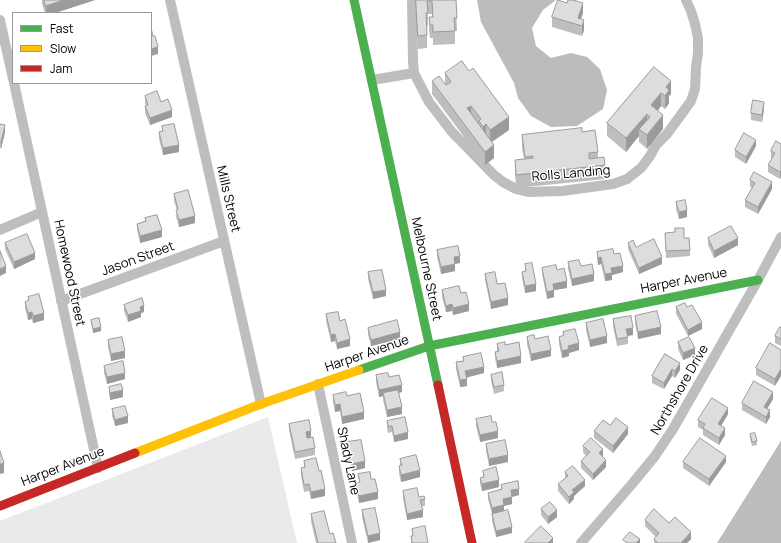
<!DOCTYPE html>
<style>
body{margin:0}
#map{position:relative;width:781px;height:543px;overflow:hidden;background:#fff;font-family:Manrope,sans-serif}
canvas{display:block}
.legend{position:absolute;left:12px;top:12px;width:140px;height:72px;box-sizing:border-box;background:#fff;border:1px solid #999;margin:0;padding:5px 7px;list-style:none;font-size:12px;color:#000}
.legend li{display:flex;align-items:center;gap:8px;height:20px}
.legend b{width:20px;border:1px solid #999}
</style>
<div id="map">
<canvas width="781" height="543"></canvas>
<ul class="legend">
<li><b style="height:5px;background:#4caf50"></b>Fast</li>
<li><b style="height:5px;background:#ffc107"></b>Slow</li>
<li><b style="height:5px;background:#c62828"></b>Jam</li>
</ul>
</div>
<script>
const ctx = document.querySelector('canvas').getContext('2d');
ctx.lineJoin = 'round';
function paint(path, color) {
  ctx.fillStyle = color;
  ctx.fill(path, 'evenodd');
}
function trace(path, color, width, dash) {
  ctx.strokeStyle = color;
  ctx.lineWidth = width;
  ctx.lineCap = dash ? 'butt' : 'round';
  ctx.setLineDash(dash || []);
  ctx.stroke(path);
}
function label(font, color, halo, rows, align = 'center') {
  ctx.font = font + ' Manrope,sans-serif';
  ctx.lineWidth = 3;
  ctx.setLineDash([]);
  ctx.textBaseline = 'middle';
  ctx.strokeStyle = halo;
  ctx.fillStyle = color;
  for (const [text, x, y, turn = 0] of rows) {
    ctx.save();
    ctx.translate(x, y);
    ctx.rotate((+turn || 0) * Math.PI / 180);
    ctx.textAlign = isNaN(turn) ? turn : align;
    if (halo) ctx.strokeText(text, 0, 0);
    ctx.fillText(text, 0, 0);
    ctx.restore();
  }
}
const green = new Path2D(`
 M268,417L297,543H0V521Z`);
const water = new Path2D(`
 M477,0H556L543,10L532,28L536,46L551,58L571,53L587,57L600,69L607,90L603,109L577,126L551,127L531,116L518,98L514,83L481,22Z
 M781,440V543H717L779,444Z`);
const street = new Path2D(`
 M170,0L261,404
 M412,0L413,61L414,73L429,102L452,132L494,175L503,182L516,189L528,192L562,191L613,184L627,179L641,168L650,156L656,145L667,134L691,101L695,89L696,67L698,53V38L695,24L691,11L686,0
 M0,20L13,79
 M372,80L414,73
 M14,83L98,468
 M0,230L42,212
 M61,301L224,241
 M318,384L352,543
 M581,543L632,484L655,456L673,429L758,280L781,237`);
const fast = new Path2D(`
 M354,0L438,385
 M359,370L429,346L758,280`);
const slow = new Path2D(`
 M135,453L261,404L359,370`);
const jam = new Path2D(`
 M438,385L472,543
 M0,506L135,453`);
const wall = new Path2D(`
 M42,0H95L55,13H45L42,4Z
 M415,0H456L457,31H455V44L433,45V38H430L429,30V17H432V14H428V26H427V48L418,49Z
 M583,13L581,19L584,30L582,36L552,27V17Z
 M654,67L671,94L669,96V103L665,109L661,106L658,111L663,129L647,149L639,142V136L626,152L607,136V123Z
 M445,73L509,130L492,142L494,158L485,165L432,94V81L445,83Z
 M145,96L172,117L150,125L145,113V106H146L145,103Z
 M764,109L762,122L751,120V113Z
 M0,124L5,132L1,149L0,148Z
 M162,126L179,152L163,155L159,139V132H162Z
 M582,132L598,152V158L605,165V179L516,188L515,174V160L524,159L522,148V135Z
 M781,144L780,179L768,172V165L772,158H771V151Z
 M756,146L746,164L735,157V150Z
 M750,180L772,189L758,214L745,207V200L752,188L750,187Z
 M174,194L195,223L179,227L176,217L177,210L174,201Z
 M676,202L687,217L679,219L676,209Z
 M145,218L162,237L140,243L137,230V224L145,221Z
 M665,233L690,250V256L666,258Z
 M708,238L738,245L714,258L708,245Z
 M5,243L35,259L14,269L5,249Z
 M628,243L636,247L662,264L639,274L628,249Z
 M437,250L460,263L455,264V271L441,274L437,257Z
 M597,252L614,254L623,272L612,275V280L605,281L601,264L598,265L597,259Z
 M568,262L581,266L594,281L572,286L568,269Z
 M525,264L536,291L525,293L522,278V272L525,271Z
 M542,268L557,270L567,288L554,290V297L547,299L542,274Z
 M368,272L386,296L373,299L368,279Z
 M485,274L497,284L508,305L491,309L485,280Z
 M442,290L461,293L469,311L453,315L452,311L446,312L442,297Z
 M28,297L44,320L33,323L32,319L28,320L25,308V302L28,301Z
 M124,305L144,312L141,313V317L128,322L124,311Z
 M676,307H687L702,329L688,336L676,314Z
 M326,314L340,321L350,346L337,349L335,341L331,342L326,321Z
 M635,316L661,334L638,339L635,323Z
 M613,319L633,335L628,336V344L617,346L613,326Z
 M91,320L101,331L93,333L91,323Z
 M586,323L607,343L590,347L586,330Z
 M368,328L400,339L371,346L368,335Z
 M781,328V346L775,343V336Z
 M563,332L579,350L569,353V356L562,358L559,344V337L563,336Z
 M527,337L535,339L551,356L531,361L527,344Z
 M108,340L125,358L111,361L108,347Z
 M678,342L695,355L683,360L678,349Z
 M497,344L505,345L521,363L497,368L495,358V352L497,351Z
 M781,350L775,386L756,375V368Z
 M665,354L680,370L675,378L672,376L664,389L652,383V376Z
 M463,357L484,373L467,377V386L460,387L456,369V362L463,361Z
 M104,366L125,379L107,384L104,373Z
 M376,375L389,377L402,392L399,393L402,414L387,417L383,400V396L379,397L376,382Z
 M491,375L504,385V391L494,394L491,381Z
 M109,387L123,397L110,400L109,393Z
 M333,395L347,396L364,419L342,424L340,411L335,412L333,402Z
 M773,399L767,409L770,417L766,424L742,410V403Z
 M112,409L128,423L115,426L112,416Z
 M728,414L721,426L725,435L719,445L703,435V430L698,427V420Z
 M476,419L492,422L498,438L480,442L476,426Z
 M387,421L408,439L394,442L392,432L388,433L387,428Z
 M289,424L311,437L315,448V455L295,459L289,430Z
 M610,425L628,434L613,453L594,438V431Z
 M750,434L757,441V445L752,446L750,438Z
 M347,442L365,468L352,471L347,449Z
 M486,444L508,462L489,466L486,451Z
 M583,446L603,456H602L606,467L593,480L581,468V461L586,456L583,452Z
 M400,459L420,477L401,482L399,473V466H400Z
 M304,461L319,471L325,496L311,499L309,491L304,492L301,475V468H304Z
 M683,462H726L709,486L683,468Z
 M483,471L499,487L482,491L480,484V478L483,477Z
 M565,472L585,486L574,496V499L569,504L558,491V484L565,478Z
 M358,474L371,479L378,499L359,503L356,490V483L359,482Z
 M501,485L519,495L512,497V504L504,506V511L512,533L496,537L492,521V514L488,499V493L501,490Z
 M403,491L419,497L425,499V506H422L423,517L407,520L403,498Z
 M541,509L557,517L548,524L541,515Z
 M362,510L380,540L368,543L362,517Z
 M311,514L336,543H316L311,521Z
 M645,520L691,539L687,543H654V539L656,537L645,526Z
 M412,529L428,543H411V536H412Z`);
const shadedWall = new Path2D(`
 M64,0H95L55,13H46V6Z
 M583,3V13L579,25L578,18Z
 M584,20V30L582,36V26Z
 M158,47V54L151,56V49Z
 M671,81V94L669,96V103L665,109V96L666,87Z
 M661,93V106L651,118V105Z
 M764,102V109L762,122V115Z
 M471,106V119L467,108Z
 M172,110V117L150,125V118Z
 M647,114V127L639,129V136L626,152V138Z
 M663,115V129L647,149V135Z
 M509,117V130L490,143V130Z
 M486,124V138L483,140V127Z
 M5,125V132L1,149V142Z
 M756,140V146L746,164V157Z
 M179,145V152L163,155V148Z
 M494,145V158L485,165V152Z
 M781,170V177L780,179V172Z
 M772,182V189L758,214V207Z
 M687,210V217L679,219V212Z
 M195,216V223L179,227V220Z
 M162,230V237L140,243V236Z
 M738,238V245L714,258V251Z
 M35,253V259L14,269V262Z
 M460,256V263L454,264V257Z
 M601,257V264L598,265V258Z
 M662,257V264L639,274V268Z
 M455,264V271L441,274V267Z
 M6,266V273L0,276V269Z
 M623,266V272L612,275V280L605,281V274L611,268Z
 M594,274V281L572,286V279Z
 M567,281V288L554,290V297L547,299V292L553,284Z
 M536,284V291L525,293V286Z
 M386,290V296L373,299V292Z
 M508,298V305L491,309V302Z
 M452,304V311L446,312V306Z
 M469,304V311L453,315V308Z
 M144,305V312L141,313V317L128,322V315L140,307Z
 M32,312V319L28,320V313Z
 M44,313V320L33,323V316Z
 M702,322V329L688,336V330Z
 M101,327V331L93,333V329Z
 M661,327V334L638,339V332Z
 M633,328V335L626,336V329Z
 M400,332V339L371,346V340Z
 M335,334V341L331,342V335Z
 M607,336V343L590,347V340Z
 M350,339V346L337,349V343Z
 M579,343V350L569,353V356L562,358V351L568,346Z
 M695,348V355L683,360V353Z
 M551,350V356L531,361V354Z
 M125,351V358L111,361V354Z
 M521,356V363L497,368V361Z
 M680,363V370L675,378V371Z
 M484,367V373L465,378V371Z
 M672,369V376L664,389V383Z
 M781,369V376L775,386V379Z
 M125,373V379L107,384V377Z
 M467,379V386L460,387V380Z
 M402,385V392L383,396V393V396L379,397V390Z
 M123,390V397L110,400V393Z
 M773,392V399L764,414V407Z
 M340,404V411L335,412V405Z
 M402,407V414L387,417V410Z
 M728,408V414L718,431V424Z
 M770,410V417L766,424V417Z
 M364,412V419L342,424V417Z
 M128,416V423L115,426V420Z
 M628,427V434L613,453V446Z
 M725,428V435L719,445V438Z
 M311,431V437L306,439V432Z
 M498,431V438L480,442V435Z
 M408,432V439L394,442V436Z
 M603,449V456L599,460V453Z
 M508,455V462L489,466V459Z
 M726,456V462L709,486V479Z
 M606,460V467L593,480V474Z
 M365,461V468L352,471V464Z
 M4,463V473L0,474V464Z
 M420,470V477L401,482V475Z
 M499,480V487L482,491V484Z
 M585,480V486L574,496V499L569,504V497L572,490Z
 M325,489V496L311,499V492Z
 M519,489V495L511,497V490Z
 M378,492V499L359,503V496Z
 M512,497V504L504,506V512L492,515V508L503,499Z
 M423,510V517L407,520V514Z
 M557,510V517L548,524V517Z
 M512,527V533L496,537V531Z
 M691,532V539L687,543H681Z
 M380,533V540L368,543V536Z
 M553,538V543H548Z
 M640,539V543H636Z`);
const building = new Path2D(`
 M44,0H64L46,6Z
 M416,0H456L457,18H454L455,31L433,32V25H430L429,17H433L432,1H427L428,13H426L427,35L418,36Z
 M558,0L567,3L568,0H573L583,3L578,18L584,20L582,26L552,17Z
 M151,28L153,36H155L158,47L151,49Z
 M462,61L469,71L473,68L509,117L490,130L486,124L483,127L479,121L481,119L471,106L467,108L494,145L485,152L432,81L439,76L446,85L451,82L445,73Z
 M654,67L671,81L666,87L669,90L665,96L661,93L651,105L663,115L647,135L639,129L650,117L647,114L626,138L607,123Z
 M157,91L161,102L168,99L172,110L150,118L145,106L148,105L145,96Z
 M753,100L764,102L762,115L751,113Z
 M0,124L5,125L1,142H0Z
 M174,124L179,145L163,148L159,132L163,131L162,126Z
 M582,128V132L595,130L598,152L589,153V159L604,157L605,165L516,175L515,160L533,158V156L525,157L522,135Z
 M744,133L756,140L746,157L735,150Z
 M776,141L781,144V170L780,172L768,165L775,153L771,151Z
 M754,172L772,182L758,207L745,200L755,183L750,180Z
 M188,190L195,216L179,220L176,210L178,209L174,194Z
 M685,200L687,210L679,212L676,202Z
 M157,215L162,230L140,236L137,224L146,221L145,218Z
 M731,226L738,238L714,251L708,238Z
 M675,228H684V238H689L690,250L666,251L665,233L675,232Z
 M27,234L35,253L14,262L5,243Z
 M654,239L662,257L639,268L628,243L633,240L636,247Z
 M458,246L460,256L454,257L455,264L441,267L437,250Z
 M613,249L614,254L620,253L623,266L611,268L612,273L605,274L601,257L598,258L597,252Z
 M0,251L6,266L0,269Z
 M579,260L581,266L592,264L594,274L572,279L568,262Z
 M532,263L536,284L525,286L522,272L526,271L525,264Z
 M556,265L557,270L564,268L567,281L553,284L554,290L547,292L542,268Z
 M382,270L386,290L373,292L368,272Z
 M495,272L497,284L505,283L508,298L491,302L485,274Z
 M459,286L461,293L466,292L469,304L453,308L452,304L446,306L442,290Z
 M39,294L44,313L33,316L32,312L28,313L25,302L29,300L28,297Z
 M142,298L144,305L140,307L141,311L128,315L124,305Z
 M685,303L687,307L692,305L702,322L688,330L676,307Z
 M657,311L661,327L638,332L635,316Z
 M338,312L340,321L345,319L350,339L337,343L335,334L331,335L326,314Z
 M631,316L633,328L626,329L628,337L617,339L613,319Z
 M99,318L101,327L93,329L91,320Z
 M603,319L607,336L590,340L586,323Z
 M397,320L400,332L371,340L368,328Z
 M780,327L781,328V339L775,336Z
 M575,329L579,343L568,346L569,349L562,351L559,337L564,335L563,332Z
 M534,335L535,339L548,336L551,350L531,354L527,337Z
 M122,337L125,351L111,354L108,340Z
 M689,337L695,348L683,353L678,342Z
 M505,342V345L519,342L521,356L497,361L495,352L499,351L497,344Z
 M770,343L781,350V369L775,379L756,368Z
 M481,353L484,367L465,371L467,379L460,380L456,362L464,361L463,357Z
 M665,354L680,363L675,371L672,369L664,383L652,376Z
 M123,361L125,373L107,377L104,366Z
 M502,372L504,385L494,387L491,375Z
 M388,373L389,377L399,375L402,385L379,390L376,375Z
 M754,381L773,392L764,407L770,410L766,417L742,403Z
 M121,384L123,390L110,393L109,387Z
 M398,390L402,407L387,410L383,393Z
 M346,392L347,396L360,393L364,412L342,417L340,404L335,405L333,395Z
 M712,398L728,408L718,424L725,428L719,438L703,428L705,424L698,420Z
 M125,406L128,416L115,420L112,409Z
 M491,416L492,422H496L498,431L480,435L476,419Z
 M405,417L408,432L394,436L392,426H388L387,421Z
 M616,418L628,427L613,446L594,431L603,420L610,425Z
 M309,420L311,431L306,432L307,438L313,437L315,448L295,452L289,424Z
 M755,433L757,441L752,442L750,434Z
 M591,438L603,449L599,453L606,460L593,474L581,461L590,452L583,446Z
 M700,438L726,456L709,479L683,462Z
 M361,440L365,461L352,464L347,442Z
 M505,440L508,455L489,459L486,444Z
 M0,451L4,463L0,464Z
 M416,455L420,470L401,475L399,466L402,465L400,459Z
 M316,458L319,471L321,470L325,489L311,492L309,484L304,485L301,468L305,467L304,461Z
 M573,466L585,480L572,490L574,492L569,497L558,484L568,476L565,472Z
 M496,467L499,480L482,484L480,478L484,477L483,471Z
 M370,472L371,479H375L378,492L359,496L356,483L360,482L358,474Z
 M518,481L519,489L511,490L512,497L503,499L504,505L492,508L488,493L502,489L501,485Z
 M417,488L419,497L424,496L425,499L420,500L423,510L407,514L403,491Z
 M550,502L557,510L548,517L541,509Z
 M375,508L380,533L368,536L362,510Z
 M654,509L669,523L675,517L691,532L681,543H658L654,539L659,533L645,520Z
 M508,510L512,527L496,531L492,514Z
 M324,511L330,534L333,533L336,543H318L311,514Z
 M425,526L428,543H412L411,536H413L412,529Z
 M541,526L553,538L548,543H525V542Z
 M630,532L640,539L636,543H627L623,540Z`);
const streetNames = [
 ["Rolls Landing",571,174,-5],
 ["Mills Street",228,199,77],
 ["Jason Street",138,259,-20],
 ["Melbourne Street",426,269,78],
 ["Homewood Street",69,273,78],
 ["Harper Avenue",684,281,-11],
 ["Harper Avenue",367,354,-19],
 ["Northshore Drive",680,390,-60],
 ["Shady Lane",348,461,78],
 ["Harper Avenue",63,467,-21]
];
paint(green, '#eaeaea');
paint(water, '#bcbcbc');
trace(street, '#bebebe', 10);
trace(fast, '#4caf50', 9);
trace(slow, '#ffc107', 9);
trace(jam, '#c62828', 9);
paint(wall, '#bebebe');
paint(shadedWall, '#9b9b9b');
paint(building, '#ddd');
trace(building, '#9b9b9b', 1);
label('13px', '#000', '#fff', streetNames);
</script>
